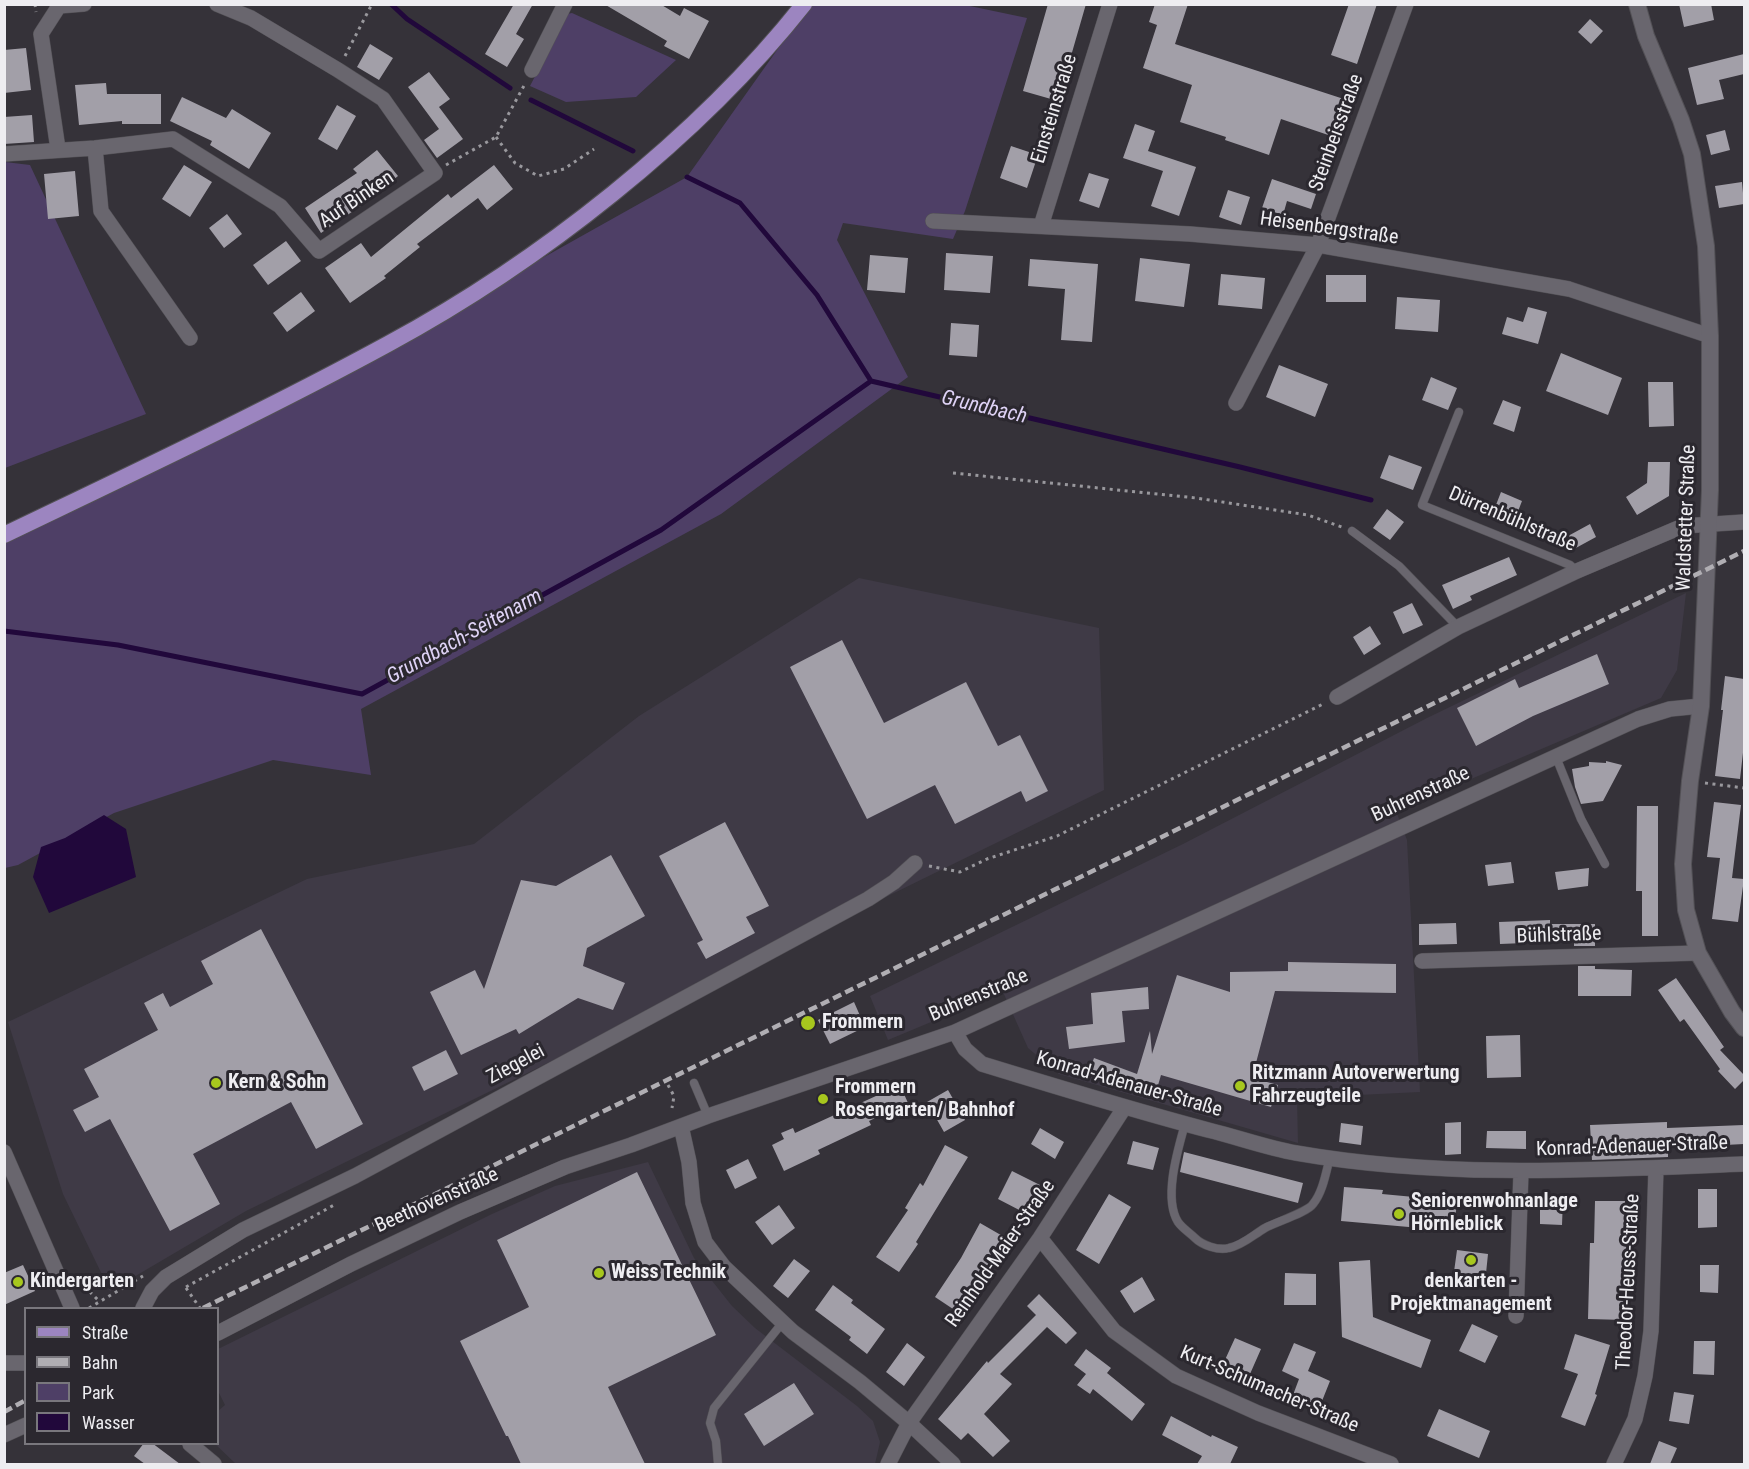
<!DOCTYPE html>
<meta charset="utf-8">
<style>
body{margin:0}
#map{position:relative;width:1749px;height:1469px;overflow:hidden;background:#353239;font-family:"Roboto Condensed",sans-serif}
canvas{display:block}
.frame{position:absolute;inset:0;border:6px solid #eeedf1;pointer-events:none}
.legend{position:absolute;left:24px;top:1307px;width:195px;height:138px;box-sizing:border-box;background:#2b282f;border:2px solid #79777d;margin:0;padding:8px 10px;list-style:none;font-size:18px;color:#eeedf1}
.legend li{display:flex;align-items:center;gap:12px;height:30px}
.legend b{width:30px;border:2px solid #79777d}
</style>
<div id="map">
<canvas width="1749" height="1469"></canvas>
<div class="frame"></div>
<ul class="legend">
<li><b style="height:8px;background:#9c85c0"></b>Straße</li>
<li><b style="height:8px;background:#b0aeb3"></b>Bahn</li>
<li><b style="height:16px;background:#4e3f66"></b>Park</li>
<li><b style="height:16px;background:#21083b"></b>Wasser</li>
</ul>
</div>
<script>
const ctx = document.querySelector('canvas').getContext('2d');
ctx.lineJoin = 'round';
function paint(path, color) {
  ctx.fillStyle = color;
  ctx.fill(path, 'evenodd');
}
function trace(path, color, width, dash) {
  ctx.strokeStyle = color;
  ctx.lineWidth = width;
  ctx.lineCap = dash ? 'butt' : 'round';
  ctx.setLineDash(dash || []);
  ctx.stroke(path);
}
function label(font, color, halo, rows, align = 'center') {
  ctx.font = font + ' "Roboto Condensed",sans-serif';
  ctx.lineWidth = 6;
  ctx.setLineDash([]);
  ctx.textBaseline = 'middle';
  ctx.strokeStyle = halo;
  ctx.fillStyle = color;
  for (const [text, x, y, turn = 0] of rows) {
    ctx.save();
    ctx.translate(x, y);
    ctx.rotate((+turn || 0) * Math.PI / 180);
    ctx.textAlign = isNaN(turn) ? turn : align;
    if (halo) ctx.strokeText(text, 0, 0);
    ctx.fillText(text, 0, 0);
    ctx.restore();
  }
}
const built = new Path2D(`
 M859,578L1099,628L1104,790L246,1211L110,1291L63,1194L8,1022L307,879L474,844L639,716Z
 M1686,593L1677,670L1661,698L1396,811L1407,840L1420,1092L1297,1098L1298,1143L1059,1074L1028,1048L1003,992L888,1040L870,996L1183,844L1427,718Z
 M648,1162L694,1258L732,1306L755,1328L857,1406L873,1421L880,1442L875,1464H236L215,1444H218V1411L225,1405L218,1391V1349L492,1214L555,1186Z`);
const green = new Path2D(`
 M809,5H965L1027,18L965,211L953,239L843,223L837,240L908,377L721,514L361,709L371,775L273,760L114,813L18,865L5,868V535L389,344L687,177Z
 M572,13L676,60L636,97L566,102L530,86L567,14Z
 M5,162L30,165L146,414L5,468Z`);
const water = new Path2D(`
 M104,815L126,829L136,877L49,913L33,877L41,847L65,838Z`);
const stream = new Path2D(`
 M391,4L407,19L510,88
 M531,100L633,151
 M687,177L740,203L817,295L871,381L1240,467L1371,500
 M4,631L118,645L362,694L661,530L871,381`);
const building = new Path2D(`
 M514,4H533L516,34L524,39L507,67L485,54Z
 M604,4H660L680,16L684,8L709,21L689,59L664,46L667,41Z
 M1048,4H1086L1058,101L1023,91Z
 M1155,4H1188L1175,44L1353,102L1340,139L1281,119L1269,155L1225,140L1226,137L1180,122L1192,85L1143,68L1157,25L1149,22Z
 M1349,4H1377L1357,64L1331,55Z
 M1679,4H1711L1714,20L1684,27Z
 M1590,19L1603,31L1591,44L1578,32Z
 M370,44L393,58L379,80L357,67Z
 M26,48L31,90L4,93V50Z
 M1744,54V74L1719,80L1724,99L1697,105L1688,68Z
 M429,72L450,99L439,107L463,139L437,158L424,140L439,129L408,87Z
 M106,83L107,94H161V124H122V121L79,125L75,85Z
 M182,97L226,118L232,109L271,133L249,169L210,145L212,141L170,121Z
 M337,105L356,116L337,150L318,139Z
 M32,115L34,142L4,144V117Z
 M1135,124L1155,131L1148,151L1196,167L1179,216L1151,206L1163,171L1123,158Z
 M1725,130L1730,150L1711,155L1706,135Z
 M1011,146L1038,155L1027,188L1000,178Z
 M377,150L398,176L362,205L321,233L305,208L357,173L353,169Z
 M184,165L212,182L190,217L162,199Z
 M494,165L513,189L487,210L478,198L417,244L420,247L384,276L386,278L350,303L325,268L361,243L371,257L448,194L451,198Z
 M75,171L79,216L48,219L44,174Z
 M1089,173L1109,179L1099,208L1079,201Z
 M1272,179L1316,194L1311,209L1287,201L1283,215L1262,208Z
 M1742,182L1744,204L1719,208L1715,186Z
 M1228,190L1250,197L1241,225L1219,217Z
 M227,214L242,234L224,248L209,228Z
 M286,241L301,261L268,285L253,265Z
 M946,253L993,256L990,293L944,290Z
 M870,255L908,258L905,293L867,290Z
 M1140,258L1190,264L1184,307L1135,301Z
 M1030,259L1098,264L1092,342L1061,340L1065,289L1028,286Z
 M1221,274L1265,278L1262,309L1218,305Z
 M1326,275H1366V302H1326Z
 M301,292L315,311L287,332L273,313Z
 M1397,297L1440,300L1438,332L1395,329Z
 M1528,307L1547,312L1538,344L1502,334L1507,317L1523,322Z
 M951,323L979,325L977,357L949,355Z
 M1561,353L1622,378L1608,415L1546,391Z
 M1279,365L1328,384L1315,417L1266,397Z
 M1431,377L1457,388L1448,410L1422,400Z
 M1648,382H1673L1674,426L1649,427Z
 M1503,400L1521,407L1514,432L1493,424Z
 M1389,455L1422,467L1413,490L1380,478Z
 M1648,462H1670L1669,496L1637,515L1626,497L1647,483Z
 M1501,492L1522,501L1515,519L1494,510Z
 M1387,509L1404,522L1390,540L1373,528Z
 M1590,524L1596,537L1574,549L1568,536Z
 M1509,557L1517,575L1470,596L1472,600L1453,609L1442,585Z
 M1412,603L1423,625L1403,634L1393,612Z
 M1370,626L1381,644L1364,655L1353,637Z
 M842,640L884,723L966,682L998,746L1020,735L1048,791L1026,802L1021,791L955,824L935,785L867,819L790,667Z
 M1597,654L1609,684L1533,716L1476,746L1457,708L1515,679L1519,688Z
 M1725,676L1744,679V744L1740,779L1715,776L1723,710H1721Z
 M1606,761L1622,765L1603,801L1581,804L1575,787L1572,769L1589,766V762L1606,763Z
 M1714,802L1741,805L1732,878L1744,879L1738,922L1712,919L1720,858L1707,857Z
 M1637,806H1658V936H1642V891H1636Z
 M725,822L769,906L746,917L755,933L706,959L697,943L703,940L659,856Z
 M611,855L645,916L587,948L583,966L625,983L613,1010L578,998L519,1034L516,1029L461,1055L430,992L475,970L484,989L521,880L556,886Z
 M1511,862L1514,883L1488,886L1485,865Z
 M1589,868L1588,886L1558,890L1555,872Z
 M1550,920V924H1595V946H1574V941L1500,944L1499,922Z
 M1456,923L1457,944L1419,945V924Z
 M261,929L363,1124L316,1149L291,1102L193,1154L220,1204L170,1231L110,1119L85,1132L73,1110L99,1097L84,1069L158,1030L144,1003L163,993L170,1007L213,984L201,961Z
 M1288,962L1396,964V993L1275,991L1252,1078L1278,1085L1271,1107L1161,1075L1154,1099L1131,1093L1132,1091L1088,1075L1094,1058L1137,1074L1150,1031L1152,1054L1177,975L1230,992V972L1288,971Z
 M1578,966H1595V969L1632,970L1631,996H1578Z
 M1676,978L1724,1047L1720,1050L1744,1075V1080L1735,1089L1718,1071L1720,1069L1684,1019L1680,1022L1658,990Z
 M1148,987L1149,1009L1122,1011L1125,1042L1069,1049L1066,1027L1093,1024L1091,993Z
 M854,1002L865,1027L830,1044L818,1020Z
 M1520,1035L1521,1077L1487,1078L1486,1036Z
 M446,1050L458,1074L424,1091L412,1067Z
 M900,1085L908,1103L869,1121L871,1125L818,1150L820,1154L784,1171L772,1145L784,1139L781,1133L793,1128L795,1133Z
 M948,1090L965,1120L944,1132L927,1102Z
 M1461,1122V1154L1445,1155V1123Z
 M1667,1122V1128L1744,1125V1144L1668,1148V1157L1592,1160L1590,1125Z
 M1341,1123L1363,1126L1361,1145L1339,1142Z
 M1040,1128L1064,1142L1055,1159L1031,1144Z
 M1487,1131H1526V1149L1486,1148Z
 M1133,1141L1159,1148L1153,1170L1127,1164Z
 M945,1145L968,1157L916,1242L918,1244L899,1272L876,1257L908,1210L905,1208L920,1183L923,1186Z
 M1184,1152L1303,1183L1298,1203L1180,1172Z
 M748,1159L757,1178L735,1189L726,1170Z
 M1012,1171L1040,1185L1025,1213L998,1199Z
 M637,1172L716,1335L608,1387L645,1464H521L508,1436H506L460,1341L529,1307L497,1240Z
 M1344,1187L1383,1190L1382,1194L1457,1201L1454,1231L1341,1221Z
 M1698,1189H1717V1227L1698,1228Z
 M1109,1194L1131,1207L1099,1264L1076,1250Z
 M1540,1198H1563L1562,1225L1540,1224Z
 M1595,1201H1625L1624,1243H1627L1625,1320L1588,1319L1590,1243H1594Z
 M779,1205L795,1228L772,1245L755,1222Z
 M980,1223L1006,1238L979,1285L981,1286L962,1315L935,1297L961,1258Z
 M1457,1250L1488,1254L1485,1283L1453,1279Z
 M794,1259L810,1271L788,1298L773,1286Z
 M1370,1260L1373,1317L1431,1340L1421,1368L1342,1337L1339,1262Z
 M23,1265L35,1291L4,1305V1273Z
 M1700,1265H1719L1718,1293L1700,1292Z
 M1285,1273L1316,1274V1305H1284Z
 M1142,1277L1155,1300L1134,1313L1120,1291Z
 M833,1285L853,1300L851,1303L885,1329L867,1354L849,1340L851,1337L815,1310Z
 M1039,1294L1077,1333L1066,1344L1047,1327L1000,1374L1012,1384L984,1414L1010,1441L993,1457L968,1433L961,1440L938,1419L987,1361L988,1363L1036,1315L1027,1306Z
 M1472,1324L1498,1336L1485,1363L1459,1351Z
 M1575,1334L1610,1345L1595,1394L1597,1395L1585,1426L1561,1417L1578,1374L1564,1369Z
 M1235,1338L1261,1349L1250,1374L1224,1362Z
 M1694,1341H1715L1714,1375L1693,1374Z
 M907,1343L925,1357L904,1386L886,1372Z
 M1294,1343L1316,1352L1308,1371L1330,1381L1320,1406L1293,1395L1299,1379L1282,1371Z
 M1086,1349L1111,1368L1107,1373L1145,1404L1132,1421L1093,1389L1090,1394L1077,1385L1086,1374L1074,1365Z
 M794,1383L814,1414L764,1446L744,1414Z
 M1674,1392L1694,1395L1689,1424L1669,1421Z
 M1439,1409L1490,1431L1479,1458L1427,1436Z
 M1171,1416L1211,1437L1212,1435L1238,1447L1230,1464H1197L1202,1456L1162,1435Z
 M1659,1441L1677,1448L1670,1464H1650Z
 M144,1443H152L180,1464H145L134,1456Z`);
const path = new Path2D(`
 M35,4L36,12
 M345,56L372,4
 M496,137L515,163L538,176L564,169L594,149
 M446,165L496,137L526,82
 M953,473L1196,498L1308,515L1342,527
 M1705,783L1744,788
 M929,866L960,872L987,859L1057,836L1325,703
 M668,1085L674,1096L672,1108
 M76,1274L85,1287L100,1302
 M186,1287L334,1205
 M186,1288L200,1308
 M89,1308L143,1276`);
const service = new Path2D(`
 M1459,412L1422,505L1570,565L1577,571
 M1352,531L1399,566L1458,627
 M1556,757L1581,819L1605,864
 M694,1083L708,1116
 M1185,1124C1178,1149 1163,1198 1178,1222C1182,1228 1190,1233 1195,1238C1202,1245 1218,1251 1229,1248C1243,1245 1253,1235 1265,1228C1276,1222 1308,1212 1313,1204C1323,1192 1326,1172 1330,1157
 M718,1464L716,1441L710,1423L714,1408L783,1322`);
const minor = new Path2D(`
 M532,70L565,4
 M95,148L101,211L190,338
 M58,149L41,34L59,6L84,4
 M4,154L95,148L173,139L280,206L319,251L435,173L383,99L338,70L251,18L217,4
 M933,221L1190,234L1318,245L1569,289L1710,336
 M1041,226L1110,4
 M1236,403L1318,245L1406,4
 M1337,697L1458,627L1577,571L1683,526L1744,522
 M1422,961L1698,953
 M955,1032L965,1049L982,1064C1057,1087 1132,1110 1208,1130C1237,1137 1267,1148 1296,1153C1445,1179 1595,1170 1744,1164
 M681,1126L689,1162L693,1203L705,1242L724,1267L793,1332L860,1382L909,1423L953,1464
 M4,1152L72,1308
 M1040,1238L1114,1331L1176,1376L1258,1413L1391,1464
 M143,1308L152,1291L166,1277L243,1230L355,1176L868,899L894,882L915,863
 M1516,1316L1521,1172
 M218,1333L351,1264L460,1212L565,1167L631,1145L708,1116L955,1032L1638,719L1670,709L1701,706
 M4,1363H26
 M4,1435L26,1425
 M190,1444L214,1464
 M888,1464L909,1423L1040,1238L1124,1108
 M1614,1464L1635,1419L1645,1376L1651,1331L1656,1168`);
const tertiary = new Path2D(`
 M1637,4L1646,36L1681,120L1692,154L1706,246L1710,336V490L1701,706L1690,781L1683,864L1686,910L1698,953L1732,1012L1744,1028`);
const primary = new Path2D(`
 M4,535C133,473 263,412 388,344C538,263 698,138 804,4`);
const rail = new Path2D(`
 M203,1308L1744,551
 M4,1412L26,1400`);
const markers = [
 [808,1023,8,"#a7c71e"],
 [216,1083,6,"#a7c71e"],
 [1240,1086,6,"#a7c71e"],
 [823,1099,6,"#a7c71e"],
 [1399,1214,6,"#a7c71e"],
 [1471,1260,6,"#a7c71e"],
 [599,1273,6,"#a7c71e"],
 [18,1282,6,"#a7c71e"]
];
const streetNames = [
 ["Einsteinstraße",1055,109,-73],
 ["Steinbeisstraße",1337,133,-70],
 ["Auf Binken",357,200,-34],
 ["Heisenbergstraße",1329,229,8],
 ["Waldstetter Straße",1687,518,-88],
 ["Dürrenbühlstraße",1512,520,23],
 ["Buhrenstraße",1421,795,-25],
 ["Bühlstraße",1559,936,-2],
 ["Buhrenstraße",979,996,-23],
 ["Ziegelei",516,1065,-28],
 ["Konrad-Adenauer-Straße",1129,1085,16],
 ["Konrad-Adenauer-Straße",1632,1147,-2],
 ["Beethovenstraße",437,1201,-24],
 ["Reinhold-Maier-Straße",1001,1254,-55],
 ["Theodor-Heuss-Straße",1629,1282,-87],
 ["Kurt-Schumacher-Straße",1269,1390,23]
];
const poiNames = [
 ["Frommern",822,1023],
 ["Ritzmann Autoverwertung",1252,1074],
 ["Fahrzeugteile",1252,1097],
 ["Kern & Sohn",228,1083],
 ["Frommern",835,1088],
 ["Rosengarten/ Bahnhof",835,1111],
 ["Seniorenwohnanlage",1411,1202],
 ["Hörnleblick",1411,1225],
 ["Weiss Technik",611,1273],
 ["Kindergarten",30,1282],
 ["denkarten -",1471,1282,"center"],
 ["Projektmanagement",1471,1305,"center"]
];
const waterNames = [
 ["Grundbach",984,408,13],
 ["Grundbach-Seitenarm",465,637,-29]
];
paint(built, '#3f3a46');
paint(green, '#4e3f66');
paint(water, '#21083b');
trace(stream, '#21083b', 5);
paint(building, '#a29fa8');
trace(service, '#535156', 9);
trace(minor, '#535156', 16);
trace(tertiary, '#535156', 18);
trace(primary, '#535156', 18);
trace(path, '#99989d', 3, [3, 4.5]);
trace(service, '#69666e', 8);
trace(minor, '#69666e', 15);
trace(tertiary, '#69666e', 16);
trace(primary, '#9c85c0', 16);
trace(rail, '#b0aeb3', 4.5, [9, 4.5]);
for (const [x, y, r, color] of markers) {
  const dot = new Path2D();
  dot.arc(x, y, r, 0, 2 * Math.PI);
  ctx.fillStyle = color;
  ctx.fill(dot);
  trace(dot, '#2b282f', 2);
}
label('20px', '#eeedf1', '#2b282f', streetNames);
label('bold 20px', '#eeedf1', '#2b282f', poiNames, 'left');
label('italic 21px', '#ded2f5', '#2b282f', waterNames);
</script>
